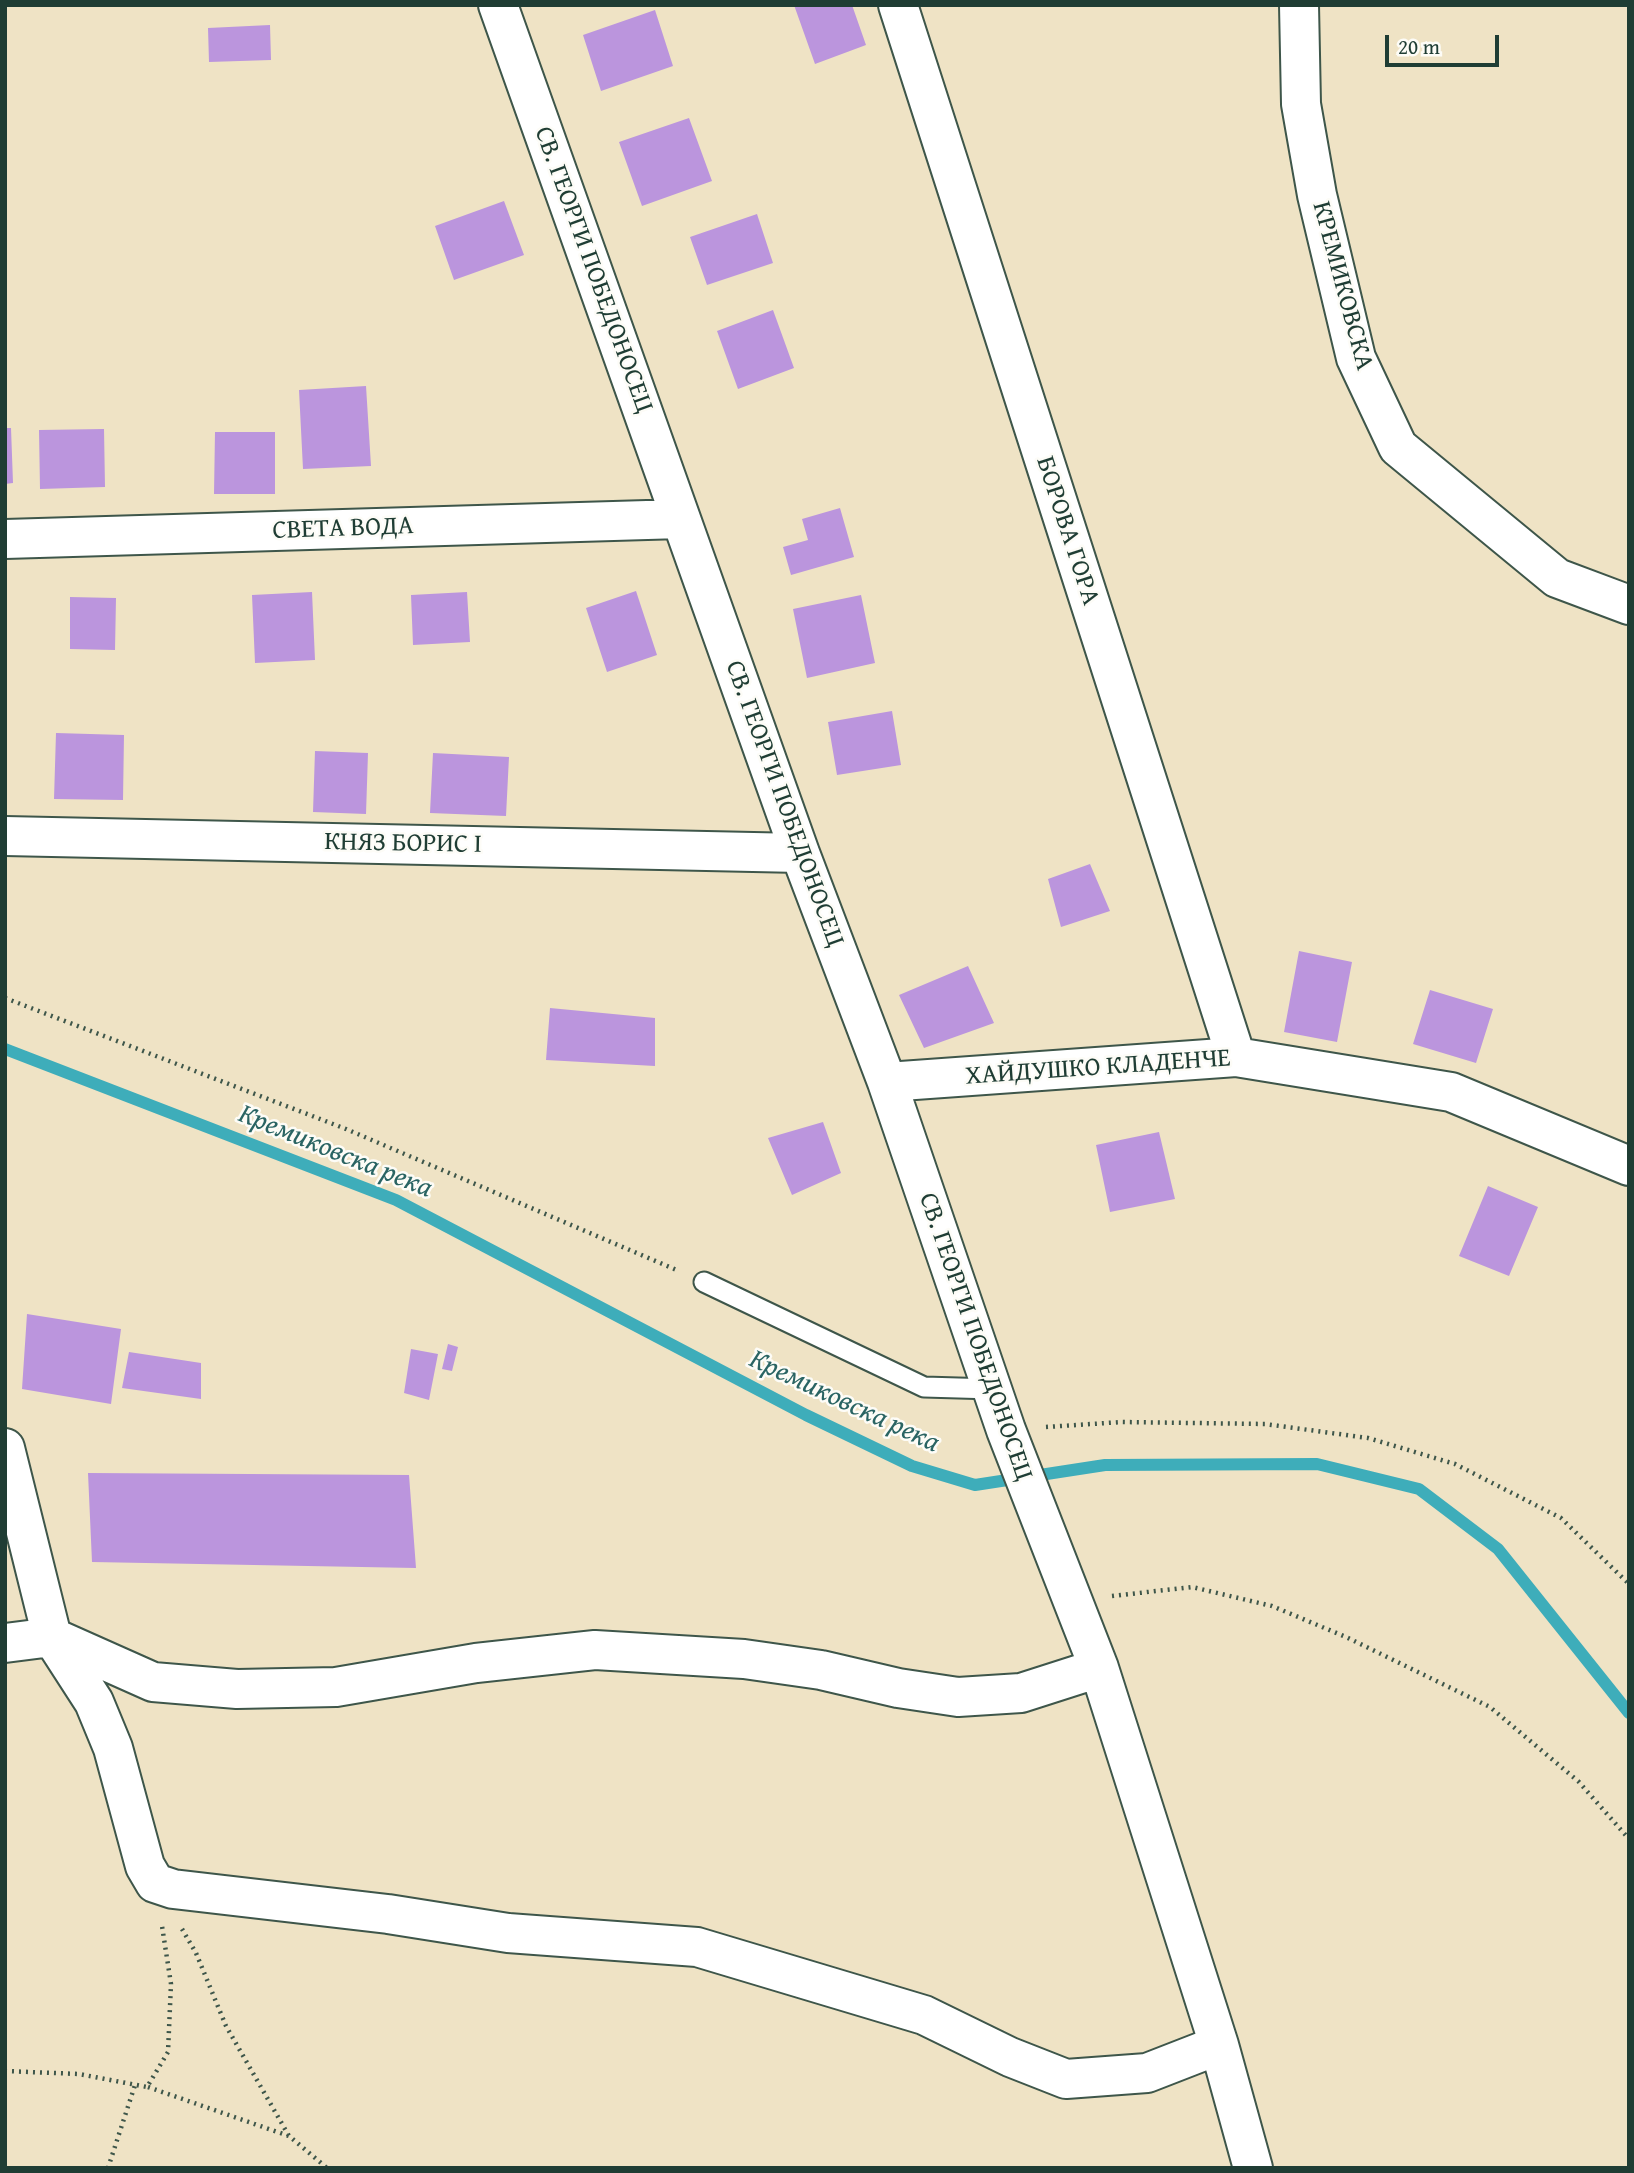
<!DOCTYPE html>
<meta charset="utf-8">
<style>
body{margin:0}
#map{position:relative;width:1634px;height:2173px;overflow:hidden;background:#efe3c5;font-family:"Gentium Book Plus",serif}
canvas{display:block}
.frame{position:absolute;inset:0;border:7px solid #1f3d34;pointer-events:none}
.scale{position:absolute;left:1385px;top:35px;width:114px;height:32px;box-sizing:border-box;border:4px solid #1f3d34;border-top:0;padding-left:9px;font-size:21px;line-height:24px;white-space:nowrap;color:#1f3d34;-webkit-text-stroke:5px #fdfcf7;paint-order:stroke}
</style>
<div id="map">
<canvas width="1634" height="2173"></canvas>
<div class="frame"></div>
<div class="scale">20 m</div>
</div>
<script>
const ctx = document.querySelector('canvas').getContext('2d');
ctx.lineJoin = 'round';
function trace(path, color, width, dash) {
  ctx.strokeStyle = color;
  ctx.lineWidth = width;
  ctx.lineCap = dash ? 'butt' : 'round';
  ctx.setLineDash(dash || []);
  ctx.stroke(path);
}
function paint(path, color) {
  ctx.fillStyle = color;
  ctx.fill(path, 'evenodd');
}
function label(font, color, halo, rows, align = 'center') {
  ctx.font = font + ' "Gentium Book Plus",serif';
  ctx.lineWidth = 5;
  ctx.setLineDash([]);
  ctx.textBaseline = 'middle';
  ctx.strokeStyle = halo;
  ctx.fillStyle = color;
  for (const [text, x, y, turn = 0] of rows) {
    ctx.save();
    ctx.translate(x, y);
    ctx.rotate((+turn || 0) * Math.PI / 180);
    ctx.textAlign = isNaN(turn) ? turn : align;
    if (halo) ctx.strokeText(text, 0, 0);
    ctx.fillText(text, 0, 0);
    ctx.restore();
  }
}
const stream = new Path2D(`
 M5,1049L396,1200L806,1415L912,1466L975,1485L1105,1465L1317,1464L1419,1489L1498,1549L1629,1713`);
const building = new Path2D(`
 M794,5H852L866,45L815,64Z
 M655,10L673,66L601,91L583,35Z
 M270,25L271,60L209,62L208,28Z
 M689,118L712,181L642,206L619,142Z
 M504,201L524,255L454,280L435,226Z
 M757,214L773,263L707,285L690,237Z
 M773,310L794,368L738,389L717,331Z
 M366,386L371,466L303,469L299,390Z
 M5,428H11L13,483L5,484Z
 M104,429L105,487L40,489L39,430Z
 M215,432H275V494H214Z
 M840,508L854,557L791,575L783,547L808,540L802,519Z
 M636,591L657,655L607,672L586,608Z
 M312,592L315,660L255,663L252,595Z
 M467,592L470,642L413,645L411,595Z
 M861,595L875,663L807,678L793,609Z
 M70,597L116,598L115,650L70,649Z
 M892,711L901,765L837,775L828,722Z
 M56,733L124,735L123,800L54,799Z
 M315,751L368,753L366,814L313,812Z
 M433,753L509,757L506,816L430,813Z
 M1090,864L1110,911L1061,927L1048,879Z
 M1299,951L1352,962L1337,1042L1284,1032Z
 M968,966L994,1023L924,1048L899,995Z
 M1430,990L1493,1009L1476,1063L1413,1044Z
 M550,1008L655,1018V1066L546,1060Z
 M823,1122L841,1173L792,1195L768,1138Z
 M1159,1132L1175,1199L1110,1212L1096,1145Z
 M1488,1186L1538,1207L1509,1276L1459,1256Z
 M27,1314L121,1329L111,1404L22,1389Z
 M448,1344L458,1347L452,1371L442,1369Z
 M411,1349L438,1354L429,1400L404,1393Z
 M129,1352L201,1363V1399L122,1388Z
 M88,1473L409,1475L416,1568L92,1562Z`);
const path = new Path2D(`
 M5,998L346,1129L679,1271
 M1046,1427L1122,1422L1265,1424L1368,1438L1455,1464L1561,1518L1629,1584
 M1112,1596L1192,1587L1272,1606L1346,1637L1490,1707L1579,1782L1629,1839
 M182,1929L196,1953L226,2026L289,2136
 M5,2071L79,2074L147,2087L168,2052L171,1984L162,1926
 M148,2087L289,2136L327,2168
 M108,2168L135,2085`);
const lane = new Path2D(`
 M704,1282L924,1387L993,1389`);
const street = new Path2D(`
 M498,5L800,853L887,1082L1006,1430L1099,1668L1219,2045L1253,2168
 M898,5L1236,1057
 M1299,5L1301,104L1317,195L1356,358L1398,447L1557,578L1629,605
 M5,539L681,519
 M5,836L800,853
 M887,1082L1236,1057L1451,1092L1629,1166
 M5,1448L52,1637L94,1702L113,1748L145,1866L155,1883L173,1889L388,1914L508,1933L697,1947L924,2015L1010,2057L1066,2079L1147,2073L1219,2045
 M52,1637L153,1682L237,1689L336,1687L476,1663L595,1650L744,1659L821,1670L898,1688L958,1697L1021,1693L1099,1668
 M5,1643L52,1637`);
const streetNames = [
 ["СВ. ГЕОРГИ ПОБЕДОНОСЕЦ",593,270,70],
 ["КРЕМИКОВСКА",1342,286,75],
 ["СВЕТА ВОДА",343,529,-2],
 ["БОРОВА ГОРА",1067,531,72],
 ["СВ. ГЕОРГИ ПОБЕДОНОСЕЦ",784,804,70],
 ["КНЯЗ БОРИС I",403,844,1],
 ["ХАЙДУШКО КЛАДЕНЧЕ",1098,1068,-4],
 ["СВ. ГЕОРГИ ПОБЕДОНОСЕЦ",975,1337,71]
];
const waterNames = [
 ["Кремиковска река",335,1152,22],
 ["Кремиковска река",844,1402,25]
];
trace(stream, '#3eadba', 12);
paint(building, '#bb95dd');
trace(lane, '#3e564a', 23);
trace(street, '#3e564a', 42);
trace(path, '#3e564a', 4.5, [2, 5]);
trace(lane, '#fff', 19);
trace(street, '#fff', 38);
label('26px', '#1f3d34', '#fdfcf7', streetNames);
label('italic 28px', '#2a6463', '#fdfcf7', waterNames);
</script>
